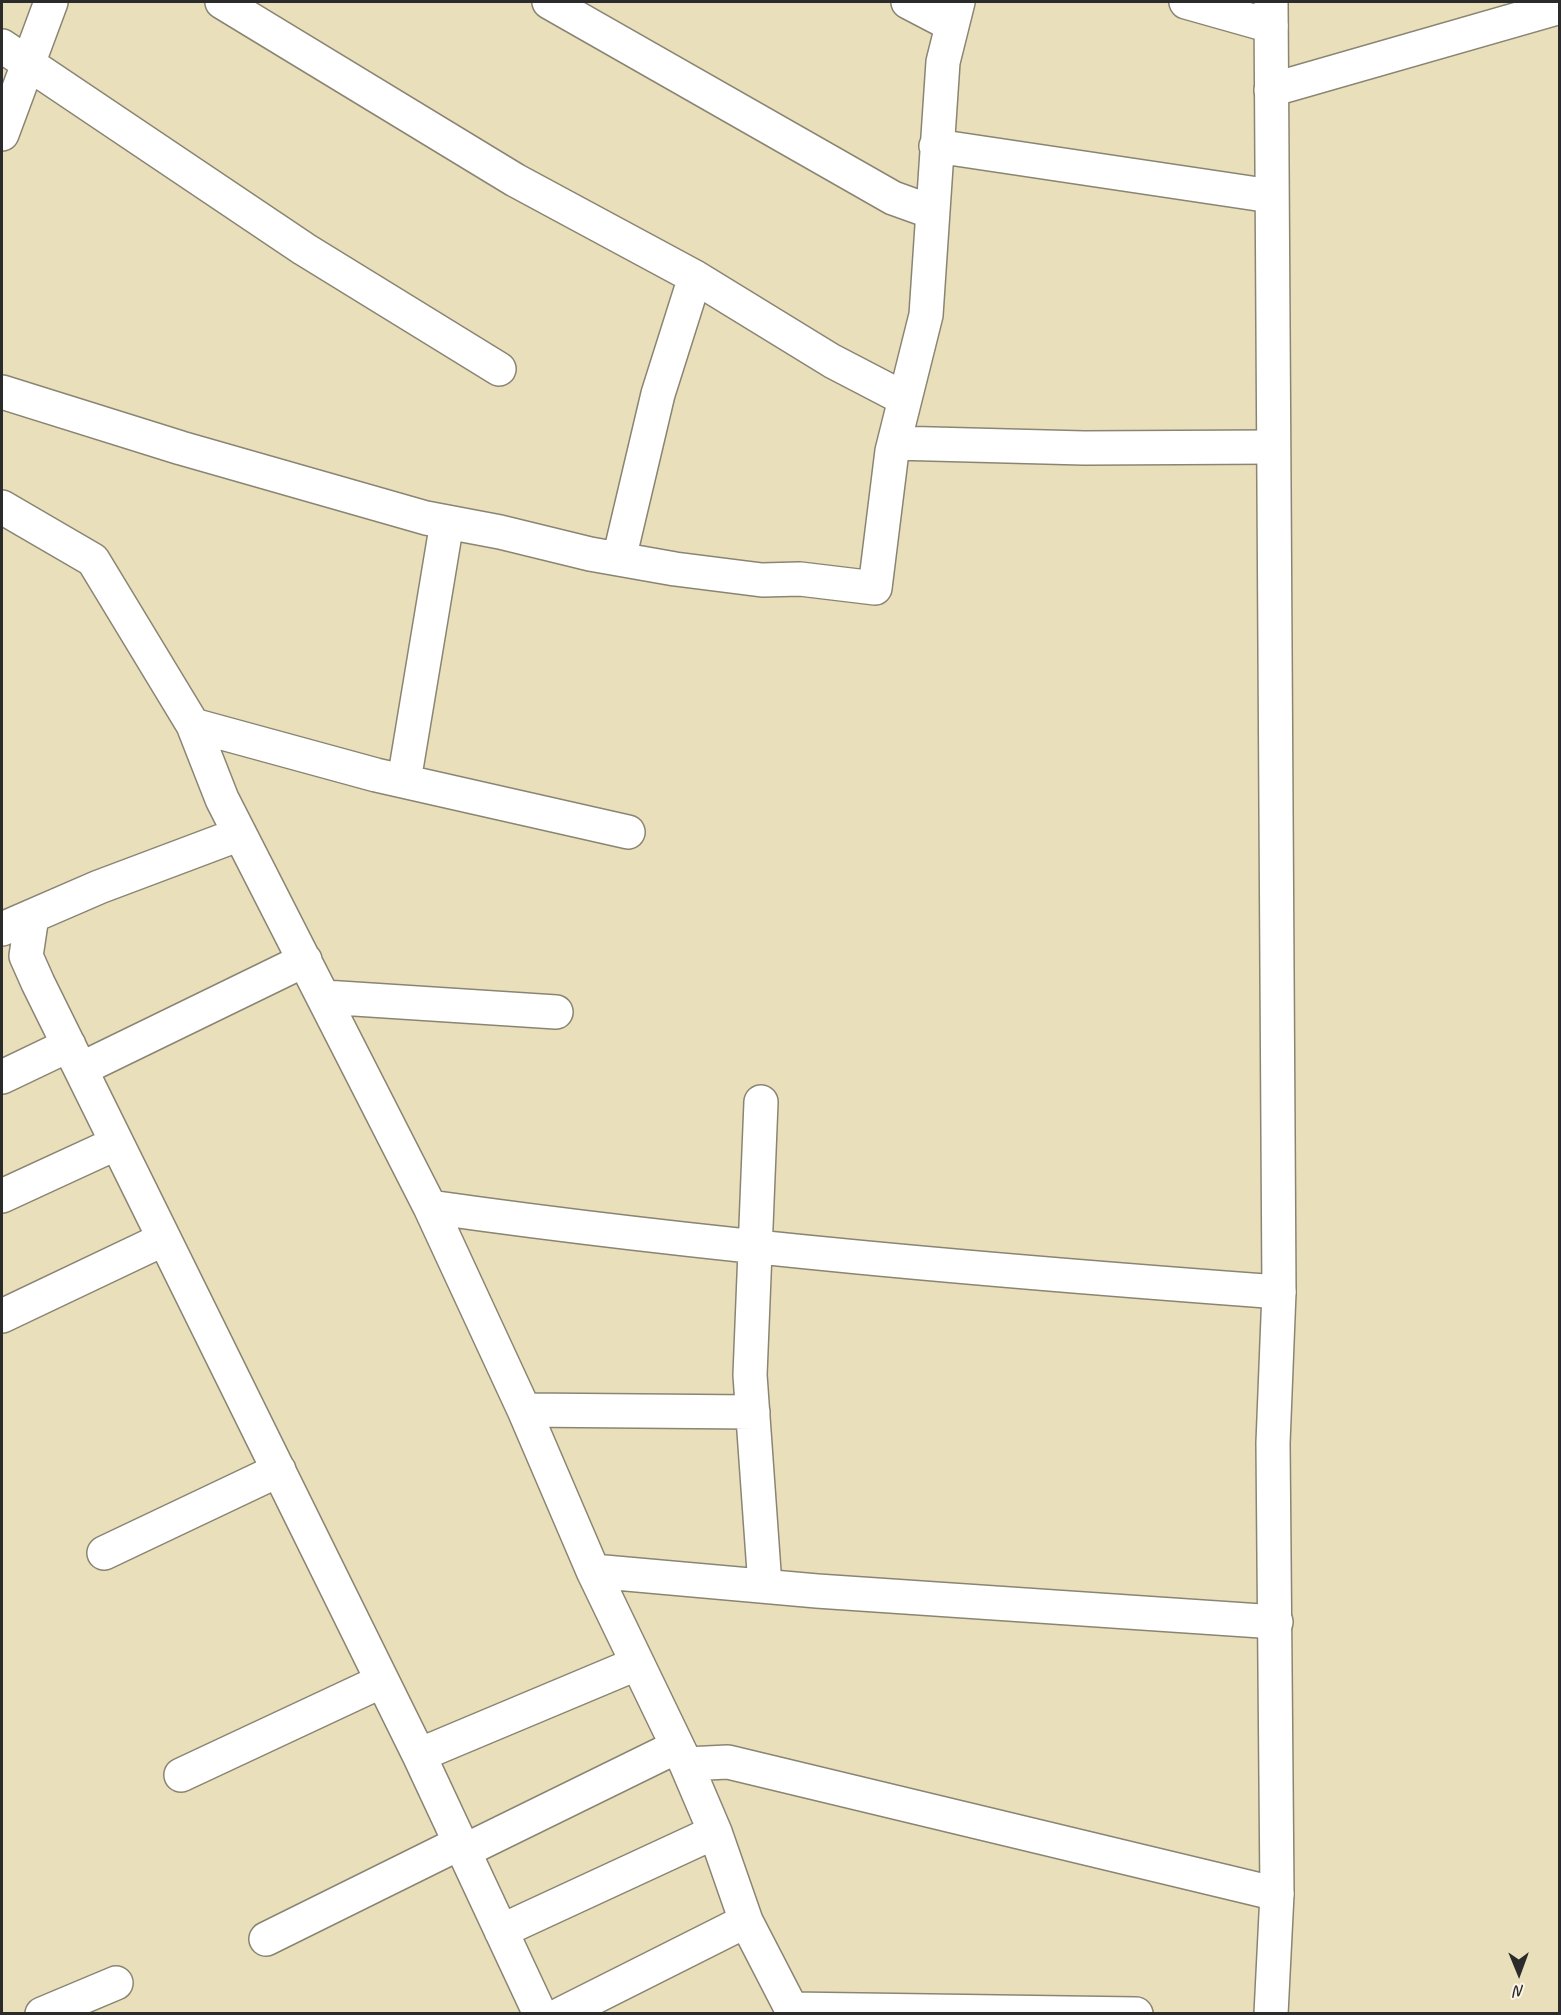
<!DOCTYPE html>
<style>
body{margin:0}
#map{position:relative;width:1561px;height:2015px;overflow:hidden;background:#eadfbb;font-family:Caveat,sans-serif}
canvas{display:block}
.frame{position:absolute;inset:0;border:3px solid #2b2b2b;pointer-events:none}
.north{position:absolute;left:1489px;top:1943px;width:60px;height:60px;-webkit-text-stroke:4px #fcf5e5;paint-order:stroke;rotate:179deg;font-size:16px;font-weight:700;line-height:24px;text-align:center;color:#2b2b2b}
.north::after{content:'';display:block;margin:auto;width:21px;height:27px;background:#2b2b2b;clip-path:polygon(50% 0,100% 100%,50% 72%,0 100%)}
</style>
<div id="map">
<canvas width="1561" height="2015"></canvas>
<div class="frame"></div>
<div class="north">N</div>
</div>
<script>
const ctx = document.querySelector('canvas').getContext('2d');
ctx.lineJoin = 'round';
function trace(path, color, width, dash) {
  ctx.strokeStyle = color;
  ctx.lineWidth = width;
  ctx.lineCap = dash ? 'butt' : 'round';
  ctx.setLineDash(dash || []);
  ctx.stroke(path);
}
const minor = new Path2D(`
 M222,2L515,180L695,277L832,361L905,399
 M549,2L893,198L932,212
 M908,2L952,25
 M1186,2L1271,26
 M2,46L304,249L499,369
 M1271,90L1560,7
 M2,134L51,2
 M936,146L1271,196
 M2,392L181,448L426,518L500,532L590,554L675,569L762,580L800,579L875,588L892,451L926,315L943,62L958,2
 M894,443L1084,448L1273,447
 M2,507L93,560L193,725L222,799L430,1207L524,1410L593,1571L686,1764L715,1832L746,1921L794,2014
 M619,559L658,394L695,277
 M193,725L376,775L628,832
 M404,781L447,522
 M32,916L26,956L38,983L419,1755L540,2014
 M2,929L99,887L240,834
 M324,997L556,1012
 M81,1069L305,960
 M2,1077L69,1045
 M761,1102L750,1375L765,1586
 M2,1196L117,1143
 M430,1207C712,1247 995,1271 1279,1292
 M2,1316L164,1239
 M524,1410L753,1412
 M104,1553L279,1470
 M593,1571L817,1591L1276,1622
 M419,1755L636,1664
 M686,1764L728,1762L1277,1894
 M181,1775L382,1681
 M464,1851L676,1747
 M501,1931L715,1832
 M266,1939L460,1843
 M791,2009L1136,2014
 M42,2014L116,1983
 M561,2014L746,1921`);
const tertiary = new Path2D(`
 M1271,2L1279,1292L1273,1443L1277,1894L1271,2014`);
trace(minor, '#8a8573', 36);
trace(tertiary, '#8a8573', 36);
trace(minor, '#fff', 33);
trace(tertiary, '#fff', 33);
</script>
